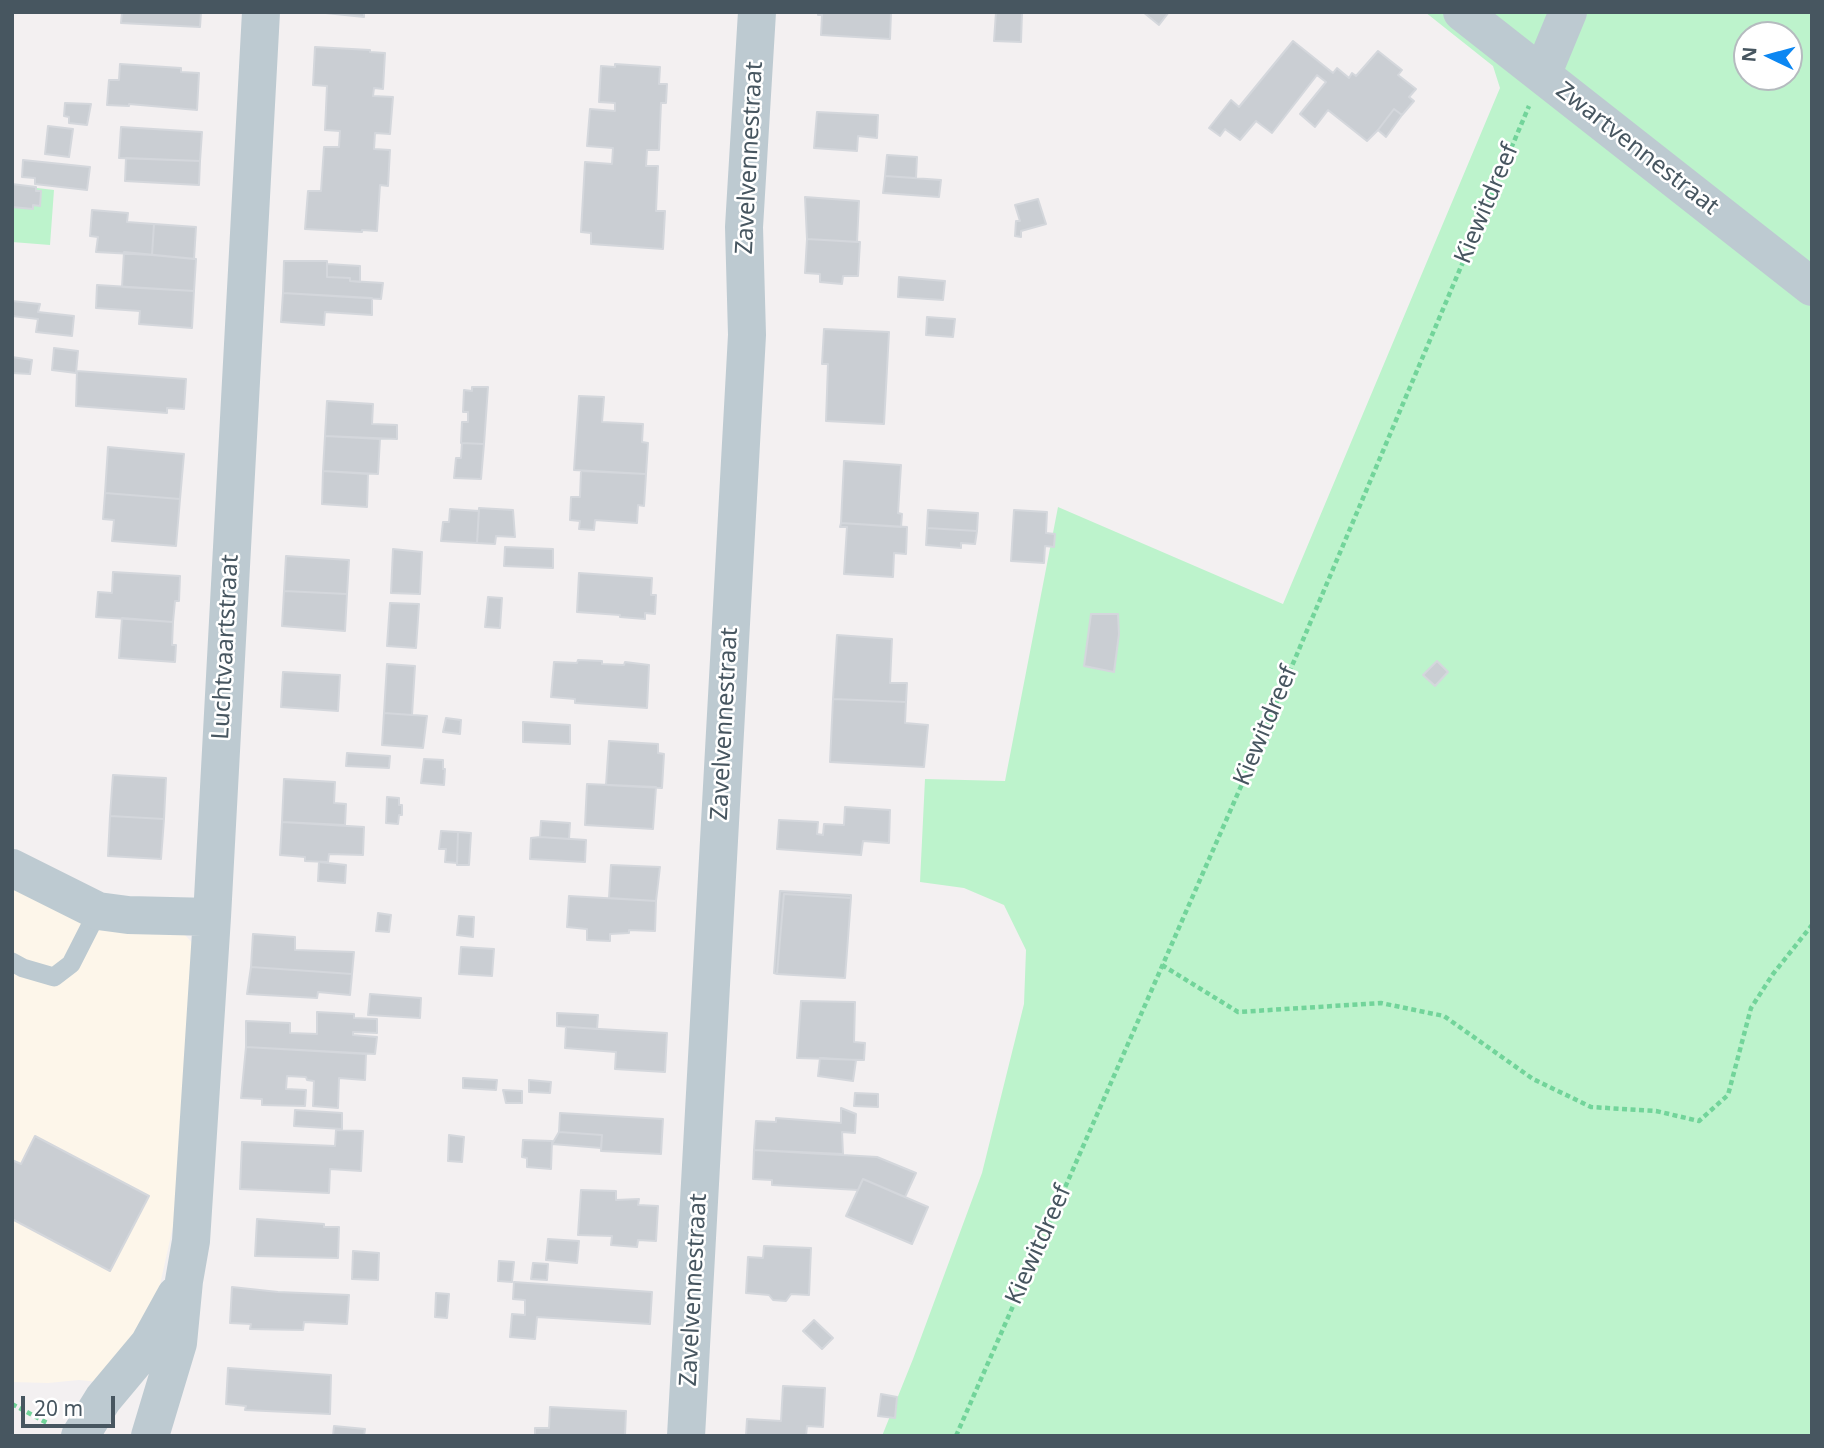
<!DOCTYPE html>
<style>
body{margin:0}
#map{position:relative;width:1824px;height:1448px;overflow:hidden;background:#f3f0f1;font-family:"Noto Sans",sans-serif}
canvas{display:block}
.frame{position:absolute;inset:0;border:14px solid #475660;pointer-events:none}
.north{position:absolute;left:1733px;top:21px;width:70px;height:70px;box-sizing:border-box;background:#fff;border:2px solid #b5bbbf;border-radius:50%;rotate:275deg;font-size:19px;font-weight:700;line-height:28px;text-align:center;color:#475660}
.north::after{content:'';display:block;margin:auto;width:24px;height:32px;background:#0c87f2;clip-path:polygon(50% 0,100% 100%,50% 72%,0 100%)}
.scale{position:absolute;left:21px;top:1396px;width:94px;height:32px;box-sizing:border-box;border:4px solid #475660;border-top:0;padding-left:9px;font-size:21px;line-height:24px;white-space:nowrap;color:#475660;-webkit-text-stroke:5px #fff;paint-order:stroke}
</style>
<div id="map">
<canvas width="1824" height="1448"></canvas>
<div class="frame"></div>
<div class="north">N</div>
<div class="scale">20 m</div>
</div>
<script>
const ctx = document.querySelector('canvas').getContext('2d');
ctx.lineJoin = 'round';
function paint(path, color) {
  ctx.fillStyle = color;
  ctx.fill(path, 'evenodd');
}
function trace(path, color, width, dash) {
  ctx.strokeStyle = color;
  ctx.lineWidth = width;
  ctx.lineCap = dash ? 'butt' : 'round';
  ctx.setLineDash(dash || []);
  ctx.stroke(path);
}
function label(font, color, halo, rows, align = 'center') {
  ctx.font = font + ' "Noto Sans",sans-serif';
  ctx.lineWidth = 5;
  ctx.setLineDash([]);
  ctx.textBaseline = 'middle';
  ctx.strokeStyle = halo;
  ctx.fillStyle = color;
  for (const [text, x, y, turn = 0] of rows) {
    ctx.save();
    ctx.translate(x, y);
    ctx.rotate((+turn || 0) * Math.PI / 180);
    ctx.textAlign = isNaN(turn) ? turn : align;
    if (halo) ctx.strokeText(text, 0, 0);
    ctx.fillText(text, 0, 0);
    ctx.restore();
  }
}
const commercial = new Path2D(`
 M12,880L185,935L196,947L174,1222L157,1298L129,1348L99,1382L79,1380L48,1383L12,1382Z`);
const green = new Path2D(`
 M1425,12H1812V1436H882L913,1359L982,1173L1024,1004L1026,950L1004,905L964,888L920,882L925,779L1005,781L1058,507L1283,604L1500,88L1493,66ZM1747,35H1789V77H1747Z
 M12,185L54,190L50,245L12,242Z`);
const building = new Path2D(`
 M122,12H201L200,27L121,23Z
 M316,12H364V17Z
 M818,12H891L890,39L821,35L822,15H818Z
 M996,12L1022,13L1021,42L994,41Z
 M1143,12H1169L1159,25Z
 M1293,41L1333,73L1337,68L1349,78L1352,73L1356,76L1378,51L1402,70L1398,75L1416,89L1409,97L1414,101L1402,115L1394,109L1378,130L1367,141L1328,110L1315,127L1300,114L1326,82L1317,75L1272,133L1256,121L1240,140L1225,129L1220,136L1209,128L1231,100L1239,107Z
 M315,47L370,50V52L385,53L383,89L374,88L373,96L393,97L390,134L375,133L374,149L390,150L388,186L380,185L377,231L362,230V232L305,229L308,191H321L324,147H339L340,131L325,130L327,86L313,85Z
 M120,64L181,68V72L199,73L197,110L129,104V106L107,105L109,80H119Z
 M615,64L660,67L659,84H667L666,103H661L659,150H647L646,166H658L656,211H665L663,249L591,244V233L581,232L585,162L612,164L613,148L587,146L590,109L615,111V103L599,102L601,66L615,67Z
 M65,103L91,104L87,125L69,123V117L64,116Z
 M1394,109L1402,115L1386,137L1378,130Z
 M817,112L878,115L877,138L858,136L857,151L814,148Z
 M48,126L73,129L69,157L45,154Z
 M121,127L202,132L200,161L119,158Z
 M887,155L917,157L916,178L885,176Z
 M126,158L200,161L199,185L125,181Z
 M23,160L90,167L87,190L35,184V178L22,177Z
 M885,176L941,180L939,197L883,193Z
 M12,184L36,187V191H41L40,206L33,205V209L12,207Z
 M805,197L859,201L857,242L807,239Z
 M1038,199L1046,224L1021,231V237L1015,236L1016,221H1020L1015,205Z
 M92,210L128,213L127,222L154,224L152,255L96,252L98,237L90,236Z
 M154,224L196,227L194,259L152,255Z
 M807,239L860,242L858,276H843L842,284L820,282V274L805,273Z
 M124,252L196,259L194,291L122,287Z
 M284,261H327V277L350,278V281L383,283L381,299L283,293Z
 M327,264L360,266V282L350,281V278L327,277Z
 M899,277L945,281L943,300L898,297Z
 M97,285L194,291L192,328L139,324L140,311L96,308Z
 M283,293L372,298V315L325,312L324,325L281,322Z
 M12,301L40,304L38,312L74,316L72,336L36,332L38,319L12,316Z
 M927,317L955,319L953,337L926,335Z
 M824,329L889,332L884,424L826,421L828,364H822Z
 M54,348L78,351L76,373L52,370Z
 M12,357L32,360L30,374L12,373Z
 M77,371L186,379L184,409L167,408V413L76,406Z
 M472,387H488L484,444L461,443L462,422H468V412H463L464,390L472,391Z
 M579,396L604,397L602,422L643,424L642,442L648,443L646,474L574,470Z
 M327,401L373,404L372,424L397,425V439L325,436Z
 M325,436L380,439L378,474L323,471Z
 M462,443L484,444L481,479L454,478L456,458H461Z
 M108,447L184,454L180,499L105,493Z
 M844,461L901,465L898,513L902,514L901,527L841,523Z
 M323,471L368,474L367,507L322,504Z
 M581,471L646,474L644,506L638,505L637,523L595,520L594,530L579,529L580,521L570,520L571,497H580Z
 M105,493L180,499L176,546L112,541L114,520L103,519Z
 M479,508L513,510L515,537L496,536L495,544L477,543Z
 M450,509L479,511L477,543L441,541L443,522H449Z
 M928,510L978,513L977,531L927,528Z
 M1014,510L1047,512L1046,533L1055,534L1054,547L1045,546L1044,563L1011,561Z
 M841,523L907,527L906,554L894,553L893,577L844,574L847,527H840Z
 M927,528L977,531L975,544L961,543V548L926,545Z
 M505,547L553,549V568L504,566Z
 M393,549L422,552L420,594L391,593Z
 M286,556L349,560L347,594L284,591Z
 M113,572L180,576L179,601H175L173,622L96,617L98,592L112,593Z
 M579,573L652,578L651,595H656L655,614L645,613V619L620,617V615L577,612Z
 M284,591L347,594L345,631L282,626Z
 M488,597L502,598L500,628L485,627Z
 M390,603L419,604L416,648L387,646Z
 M1091,614H1118L1119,634L1114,672L1084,666Z
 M122,618L173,622L172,645H176L175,662L119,658Z
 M837,635L892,639L890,683H907L906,702L833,699Z
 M578,660L602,661V664L624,665L625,662L649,665L647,708L575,703V699L551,697L554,662L577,663Z
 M1437,661L1448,672L1435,686L1423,675Z
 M387,664L415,666L412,715L384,713Z
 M283,672L340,675L338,711L281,707Z
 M833,699L906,702L905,723L928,725L924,767L830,762Z
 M384,713L427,716L423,748L382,745Z
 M446,718L461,720L460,734L443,732Z
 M523,722L570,725V744L523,742Z
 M609,741L658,744V753L664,754L662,788L606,785Z
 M347,753L390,756L389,768L346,766Z
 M424,759L443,760V769H445L444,785L421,783Z
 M113,775L166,778L164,819L110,816Z
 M284,779L335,782L334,803L346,804L345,825L282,822Z
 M587,784L656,787L653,829L585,825Z
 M387,797L399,798V805H402V815H399L398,824L386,823Z
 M845,807L890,810L889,843L863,841L861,855L777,849L779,820L818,822L817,834L823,835L824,824L844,825Z
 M110,816L164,819L161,859L108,856Z
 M541,821L570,823L569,839L540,837Z
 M282,822L364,827L363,855L329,854L328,862L305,861V857L280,855Z
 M441,831L458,832L457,863L445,862L446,849H439Z
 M458,832L471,833L469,865H457Z
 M540,837L586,840L585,862L530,859L531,838Z
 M319,862L346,865L345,883L318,881Z
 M611,865L660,867L656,901L609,898Z
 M780,891L851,895V898L784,894L777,974L774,973Z
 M784,894L851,898L845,978L777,974Z
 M569,896L656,901L655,931L629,930V933L610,934V941L587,940V929L567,927Z
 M378,913L391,915L389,932L376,931Z
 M459,916L474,917L473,937L457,935Z
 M253,934L295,937V950L354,952L352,974L251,967Z
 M461,947L494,949L492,976L459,974Z
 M251,967L352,974L350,995L318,992L317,998L247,994Z
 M370,994L421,998L420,1018L368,1015Z
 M801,1001L855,1002L854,1042L865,1043L864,1060L797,1058Z
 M317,1012L354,1014V1018L377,1019V1033L353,1032V1035L377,1037L375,1054L246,1047V1021L290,1023V1033L317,1034Z
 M557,1013L598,1015L597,1029L557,1026Z
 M566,1027L667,1033L665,1072L615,1069L616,1052L565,1048Z
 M246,1047L366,1054L365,1080L339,1078L338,1108L313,1106L314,1081L307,1080L306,1077L287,1076L286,1089L306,1090L305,1106L262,1105V1099L241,1098Z
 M820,1058L856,1060L853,1081L818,1076Z
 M463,1078L497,1080L496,1090L463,1088Z
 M529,1080L551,1082L550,1093L529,1092Z
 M503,1090L522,1091V1103H506Z
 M855,1093L878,1094V1107L854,1106Z
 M841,1108L856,1114L855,1133L842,1132L843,1154L754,1150L756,1121L776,1122V1118L841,1123Z
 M295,1110L342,1113V1129L294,1126Z
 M560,1113L663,1119L661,1154L601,1151L602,1135L559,1132Z
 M336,1130L363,1131L361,1171L330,1169L329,1193L240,1189L242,1142L335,1146Z
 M559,1132L602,1135L601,1148L552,1144Z
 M449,1135L464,1137L462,1162L448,1161Z
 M35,1136L149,1196L110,1271L12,1219V1160L21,1164Z
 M523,1140L552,1141L551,1169L527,1167V1158L522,1157Z
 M754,1150L877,1157L916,1173L905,1197L863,1179L858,1190L772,1185V1180L753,1179Z
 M863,1179L928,1207L912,1244L846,1216Z
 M581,1190L616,1191V1200L639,1199L638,1205L658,1206L656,1241L638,1240L637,1247L611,1245L612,1236L578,1235Z
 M257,1219L324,1224V1227H339L338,1258L255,1256Z
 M548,1239L579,1241L577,1263L546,1260Z
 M764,1246L811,1248L809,1295L791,1294L786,1301L773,1300L769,1295L746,1293L748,1257L763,1258Z
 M353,1251L379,1253L378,1280L352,1279Z
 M499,1261L514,1262L512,1282L498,1281Z
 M533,1263L548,1264L547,1280L531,1279Z
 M514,1282L652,1292L650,1324L537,1317L535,1339L510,1337L512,1314L525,1315V1300L513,1299Z
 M232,1287L278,1292L349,1295L347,1324L304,1322L303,1330L250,1329L251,1324L230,1323Z
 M436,1293L449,1294L447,1318L435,1317Z
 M814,1320L833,1338L822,1349L803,1331Z
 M228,1368L331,1375L330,1414L245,1410L246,1406L226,1404Z
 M783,1386L825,1388L823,1427L807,1426L806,1436H746L747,1419L781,1421Z
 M881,1394L897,1397L895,1418L878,1416Z
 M550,1407L626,1411L625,1436H535V1428H549Z
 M334,1426L365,1429L364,1436H333Z`);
const path = new Path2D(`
 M1162,965L1238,1012L1381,1003L1444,1016L1533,1079L1591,1107L1656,1111L1699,1121L1728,1095L1751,1008L1773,974L1812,925
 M12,1404L49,1424
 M956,1436L1242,784L1529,106`);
const service = new Path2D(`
 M12,962L23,968L54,977L71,964L98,911`);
const minor = new Path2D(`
 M1462,12L1812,287
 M1542,75L1568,12
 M12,868L98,911L128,915L212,917
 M80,1436L103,1399L149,1344L176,1295
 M150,1436L178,1343L184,1281L191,1241L212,917L261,12
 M686,1436L747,335L744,227L757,12`);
const streetNames = [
 ["Zwartvennestraat",1637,149,38],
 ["Zavelvennestraat",750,158,-87],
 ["Kiewitdreef",1487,204,-67],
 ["Luchtvaartstraat",226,647,-87],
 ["Zavelvennestraat",725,724,-87],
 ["Kiewitdreef",1266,726,-67],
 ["Kiewitdreef",1039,1245,-66],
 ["Zavelvennestraat",694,1290,-87]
];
paint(commercial, '#fdf6ea');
paint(green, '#bdf3cc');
paint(building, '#caced3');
trace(building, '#d4d7dc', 2);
trace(path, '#72d49a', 4.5, [5, 3.5]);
trace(service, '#bdcad1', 19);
trace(minor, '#bdcad1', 38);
label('24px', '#475660', '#fff', streetNames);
</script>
